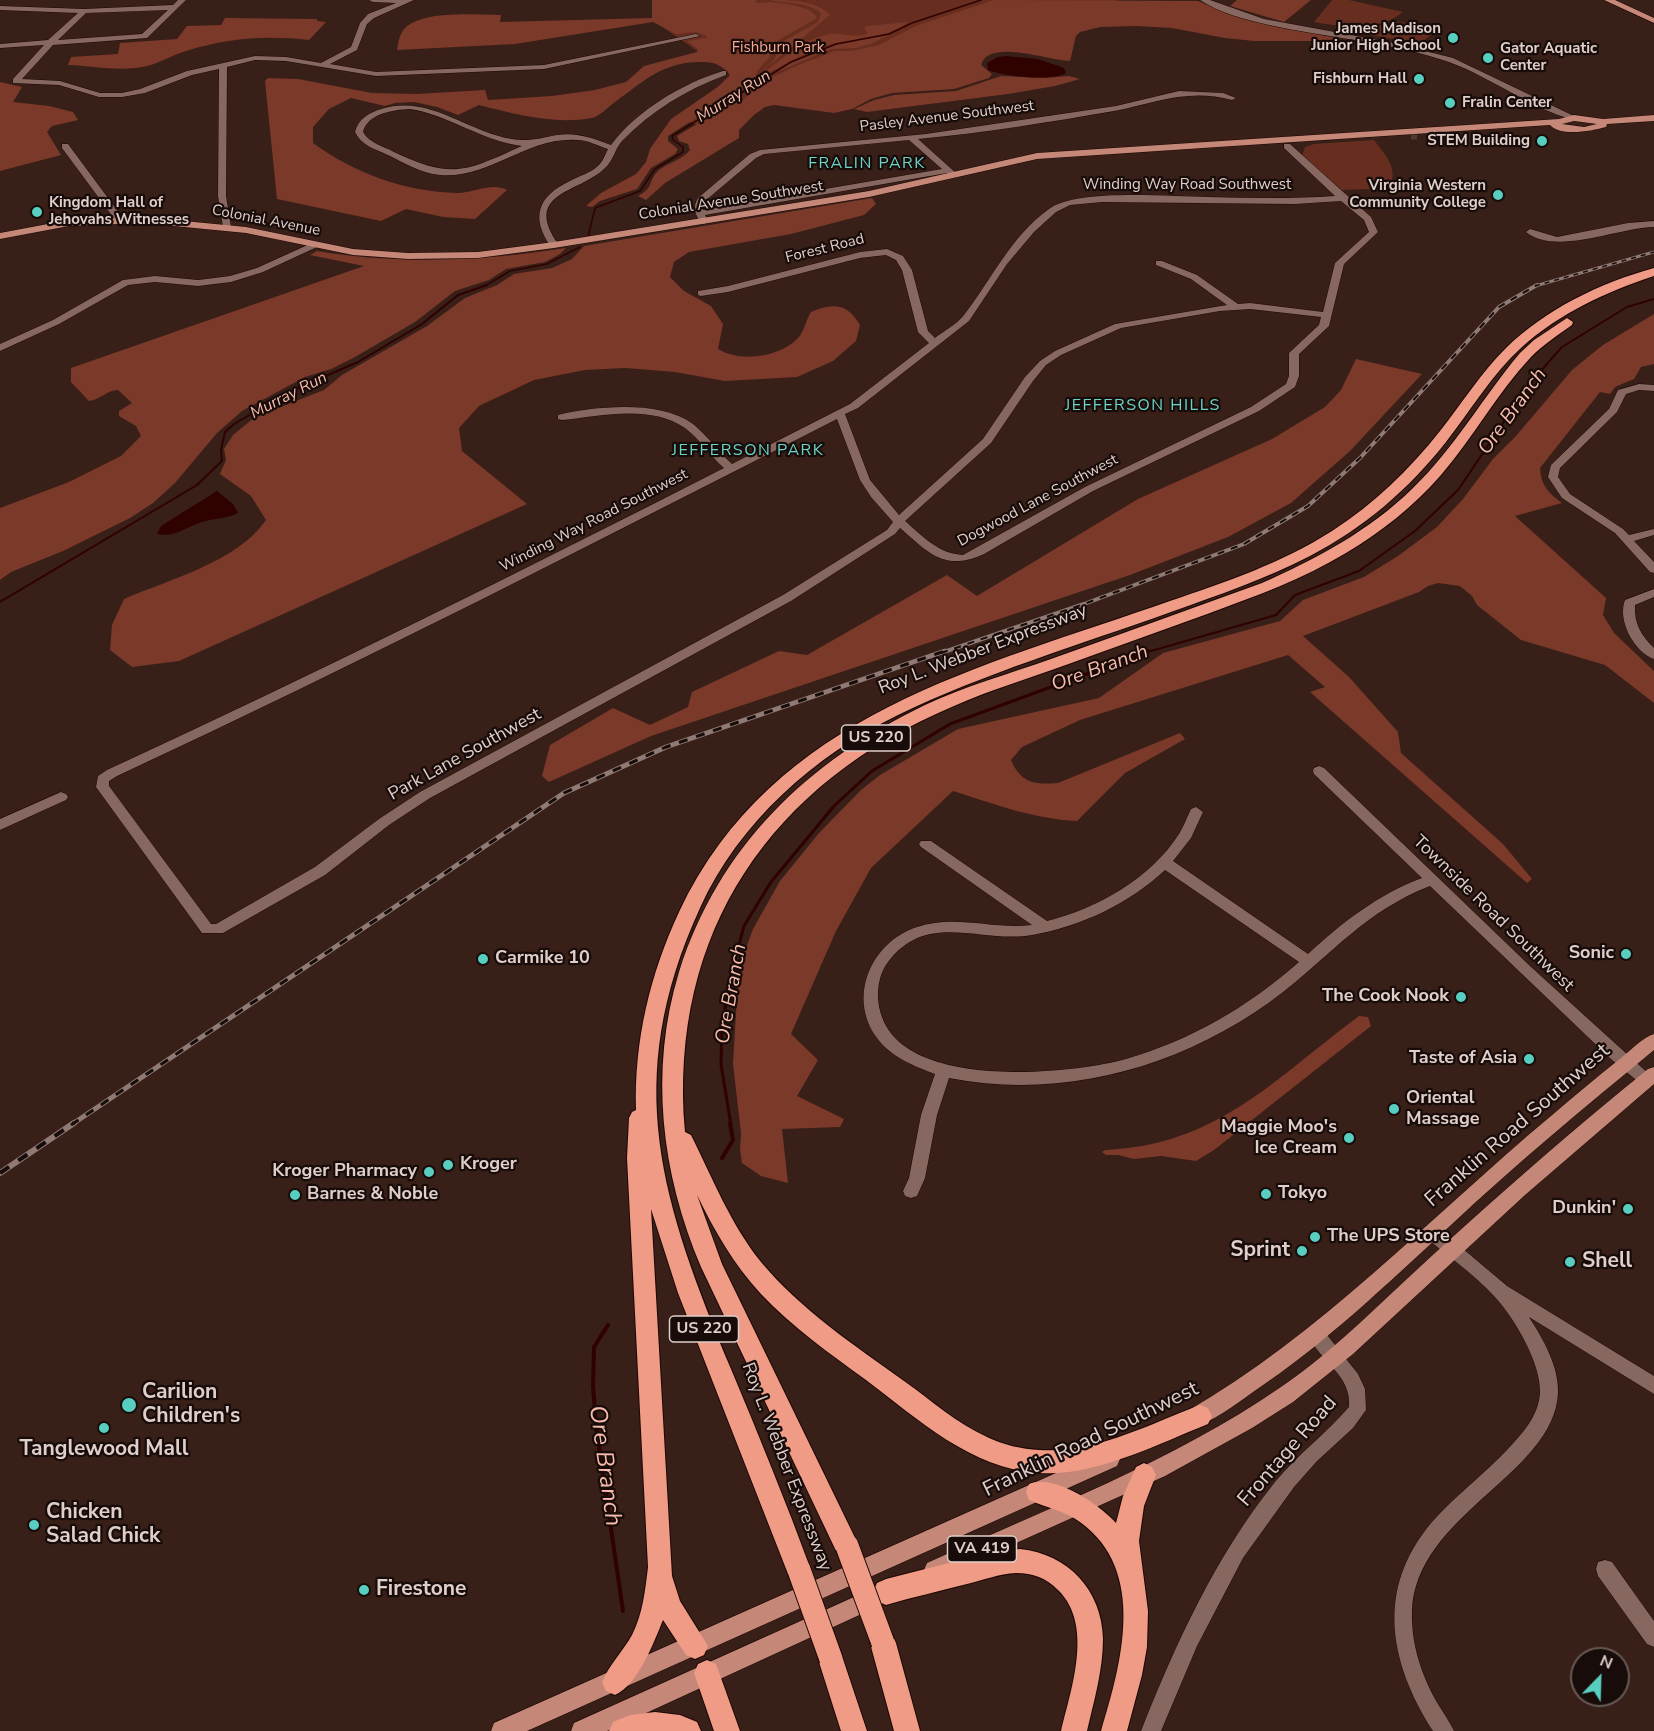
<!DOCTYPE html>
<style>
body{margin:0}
#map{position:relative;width:1654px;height:1731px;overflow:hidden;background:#381f18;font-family:"Nunito Sans",sans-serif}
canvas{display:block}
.north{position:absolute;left:1570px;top:1647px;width:60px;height:60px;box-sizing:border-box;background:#170c09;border:2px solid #675a56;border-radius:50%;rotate:23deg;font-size:16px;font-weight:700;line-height:24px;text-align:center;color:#e0ceca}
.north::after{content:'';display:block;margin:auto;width:21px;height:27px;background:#58cec0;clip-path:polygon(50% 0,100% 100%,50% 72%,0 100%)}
</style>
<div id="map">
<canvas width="1654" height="1731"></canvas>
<div class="north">N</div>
</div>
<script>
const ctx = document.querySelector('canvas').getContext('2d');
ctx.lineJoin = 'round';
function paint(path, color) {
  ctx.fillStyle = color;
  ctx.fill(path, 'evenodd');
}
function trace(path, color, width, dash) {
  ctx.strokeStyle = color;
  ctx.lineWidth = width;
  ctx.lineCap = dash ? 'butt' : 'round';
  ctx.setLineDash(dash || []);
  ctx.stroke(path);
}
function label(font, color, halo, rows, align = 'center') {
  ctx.font = font + ' "Nunito Sans",sans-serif';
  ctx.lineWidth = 4.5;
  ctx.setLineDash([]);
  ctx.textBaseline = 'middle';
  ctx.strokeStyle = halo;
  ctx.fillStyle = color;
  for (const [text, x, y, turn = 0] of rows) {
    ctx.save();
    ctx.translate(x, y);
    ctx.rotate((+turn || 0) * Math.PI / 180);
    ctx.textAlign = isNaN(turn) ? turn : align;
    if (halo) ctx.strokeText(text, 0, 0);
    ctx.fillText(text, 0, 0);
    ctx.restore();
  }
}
const green = new Path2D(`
 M655,0H1119L775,100L713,129L674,118L716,88L731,74L655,22Z
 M1332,0H1349L1403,12C1379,32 1342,27 1314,22Z
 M1398,22L1440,27L1420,44L1365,34L1376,26Z
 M1374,140C1383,152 1396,165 1392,181H1368L1371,189L1342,190L1302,156L1305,147L1314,144Z`);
const forest = new Path2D(`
 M652,0H757L755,2C760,4 763,2 769,2C781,3 813,6 817,18L777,41L772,46L769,58L758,70L754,80L748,85L668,136V141L678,149L675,154L651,168L637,189L600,201L592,207L586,206L601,193L636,174L646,162L650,149L671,119L718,87L730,76C726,66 714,62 704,62C664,61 645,80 615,102C608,107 600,116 592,118C554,125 515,114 479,105L458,115L437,107L414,102L395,103L385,106L351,98L329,109L313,127V143C354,173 406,192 457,193C475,193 491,182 507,190L475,219L443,217L406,209L381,221L277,199L265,81L268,78L298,79L372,93L416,94L485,90L488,100L552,96L595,90L626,82L644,66L697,52L698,49L687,41L706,38L707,36L697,32L676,34L653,22L515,44L397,50C398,44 399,37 402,32C416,9 477,15 501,15L500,22L652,18Z
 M769,0C792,0 815,0 830,15L765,69L759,73C765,68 775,62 777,53C778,49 778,46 780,43L818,22L821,14C812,2 784,3 769,0Z
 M994,0L1198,1L1234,16L1336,38L1327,41H1254L1225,38L1172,28L1136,26L1100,27L1080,32L1076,36L1070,61C1049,61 989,38 981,65L992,74L989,78L954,89L892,93L871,99L852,109L834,113L774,105L765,107L754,115L739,130V138L665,183L646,200L638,196C653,188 648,184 656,173C665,163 681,161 690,150L688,144L679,141L677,136L730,104L743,100L764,81L801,64L835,51H851L879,45L916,26Z
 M1237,0H1311L1284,22L1230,6Z
 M225,18L317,19V21L326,22L309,40C267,35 227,38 186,51C172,55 160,63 147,66C122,72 93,66 68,65L71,57L118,54L120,43L177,39L187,26L221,25Z
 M908,22C882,43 841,37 811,51C800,56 770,74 761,75C781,60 804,38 830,34C843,32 857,39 868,33L864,28L867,26Z
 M889,35L870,44L856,48L831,49L767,76L792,62L836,45Z
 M1001,76L1044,78L1069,76L1080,79L1055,86L1008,94L867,112L854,109L874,100L894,95L956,91Z
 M0,82L22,87L13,102L49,106L73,112L78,120L52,126L47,132L61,155L0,171Z
 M872,198L876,204L864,215L791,234L689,252L674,262L670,277L684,291L711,306L723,324L718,349C741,363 780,357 798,338C804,332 806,320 811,312C833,303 847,303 860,325L856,341L833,361L797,377L725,381L675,372L625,368L585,370L534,380L479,406L459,428L462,451L527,504L179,661L132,667L110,650L112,625L124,599C170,579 237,562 266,520L251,496L220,474L226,460L224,449L233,435L255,417L324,390L342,375L427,326L465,298L497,285L514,274L552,268L572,259L584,246Z
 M566,248L560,254L545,262L506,269L489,280L455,291L415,322L355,357L331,369L305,377L242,411L217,433L175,483L153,503L130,518L63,551L11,572L0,580V508L69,482L121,456L141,436L136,426L119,416V411L132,403L118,390C107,390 100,400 89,401L71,382V368L364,266L310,255L317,251C401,265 482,261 566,248Z
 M1654,314V364L1641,367L1634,379L1615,387L1610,394L1600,392L1540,468C1541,485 1548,493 1562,503L1515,516L1606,598L1603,615L1614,633L1654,671V703L1605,665L1521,640L1477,605L1472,596L1460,586L1438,583L1428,586L1419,592L1303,636L1349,677L1398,732L1401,753L1503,844L1532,879L1527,883L1310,692L1325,687L1288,655L1080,720L1022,747L1011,760C1021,783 1034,785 1058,783L1180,733L1185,739L1125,773L1077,821C1033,819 995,804 953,791L871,868L836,931L791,1034L818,1060L797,1096L844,1119L840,1127L782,1129L788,1183L761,1176L742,1163L740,1150L741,1133L733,1064L737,996L745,951L753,929L780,881L819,833L861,790L880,775L958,729L1099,698L1163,653L1280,621L1303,600L1364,577L1398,556L1437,527L1463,499L1493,459L1516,436L1572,370L1603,345Z
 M1356,359L1422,374L1350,451L1291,503L1228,537L1130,575L651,736L549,782L542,776L550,745L613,708L650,725L688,707L692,692L779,651L807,655L947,575L977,596L1138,499L1272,439L1325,407L1341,390Z
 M1359,1016L1368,1017L1371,1026L1214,1150L1196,1161L1161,1156L1134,1159L1118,1155H1106L1102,1152L1105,1150C1218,1145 1274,1079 1359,1016Z`);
const water = new Path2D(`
 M1006,56L1038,59L1064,68L1066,73C1052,82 1003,76 988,70L987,63L998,57Z
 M217,491L233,504L238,513C226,519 214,518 202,522C186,527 174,538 157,534L161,526Z`);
const streamFar3 = new Path2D(`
 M588,237L595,208L640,191L655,169L683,152V147L673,140L672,136L791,62L836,44L889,34L912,23L981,0
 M485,286L510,271L547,264L580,247`);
const streamFar2 = new Path2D(`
 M0,602L197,485L222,461L221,450L225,432L234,424L293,390L358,362L422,324L458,295L487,285
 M1144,653L1276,615L1295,595L1359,571L1415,531L1458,490L1530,383L1562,347L1627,307L1654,299`);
const streamFar1 = new Path2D(`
 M731,1125L721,1064L722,1024L732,971L744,926L771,882L834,806L872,771L950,724L1149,651`);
const stream = new Path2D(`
 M722,1158L733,1140L730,1123
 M608,1325L594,1347L593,1386L596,1426L623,1611`);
const majorTunnel = new Path2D(`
 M1411,135H1417`);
const minor = new Path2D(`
 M178,0H186L147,38L53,45L22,79L60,81L100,93H122L140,89L187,71L255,56L286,57L321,63L351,47L360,23L368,14L396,3L373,2L369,0H414L374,18L367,24L357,50L330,64L376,72L544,65L696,34L700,36L544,69L376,76L286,61L255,60L227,67L226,196L231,227L227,230L223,227L218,196L219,69L192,75L145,93L122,97H99L59,85L13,83V79L44,45L0,48V44L48,40L78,13L0,10V6L84,9L173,5ZM168,10L142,34L58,40L86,13Z
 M1200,0H1210L1264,19L1389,42L1453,58L1578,118L1574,120C1529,108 1493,78 1449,62C1391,42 1329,38 1269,25C1247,20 1219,13 1200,0Z
 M723,71H726V75C687,89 651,111 622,141C615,149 613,161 605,168C580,193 521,192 559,245L554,248L551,247C530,217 538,196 570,181C579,176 591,173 599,165C603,161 605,155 608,149C598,146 588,140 577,140C528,136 490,179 440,175C421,173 404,163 388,155C375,149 362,146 355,132C358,119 369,113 381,109C430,94 466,132 512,139C529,142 541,138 557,135C576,132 593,138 611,145C636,111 683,83 723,71ZM410,109C449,115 482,141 522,146C466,171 453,180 394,152C383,146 369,143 363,132C368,113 393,110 410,109Z
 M1179,91L1223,93L1236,98L1232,100C1188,88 1156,103 1114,111C1051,122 982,133 918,139L957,174L956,176H950L947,173L705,215L708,221L704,224L701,223C695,213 692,209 698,198L750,154L760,150L926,134L1116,106ZM909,140L942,169L703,210L702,208L705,201L756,158L764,154Z
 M62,144H68L122,217V221H116L62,148Z
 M1284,144H1290L1371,217L1378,232L1344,264L1329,326L1299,354V376L1295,387L1259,411L1093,491L984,554C944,572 929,553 900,528L895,534L791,601L430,798L389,825L325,875L223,933H202L96,787L98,776L107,770C315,674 520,572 724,468C710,456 700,439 685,428C650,404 601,416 562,420L558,419V415C597,406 660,400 693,424C708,436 718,452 732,464L850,404L929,343L918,332L902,270L896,260L886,255L860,258L728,292L701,296L698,295V291L728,286L860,252L887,249L903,256L912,270L928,331L935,338C944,331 957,324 964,315C992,279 1011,236 1049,209C1078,188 1170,197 1207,197C1250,198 1293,199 1335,196L1284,148ZM1341,201L1364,220L1369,232L1335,263L1323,312L1250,303L1238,304L1197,275L1162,261H1156V265L1191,279L1227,305L1115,324L1055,351L1040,361L1025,377L983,439L899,515L870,480L845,414L858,408L969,321L1007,264L1034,232L1056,212L1070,205L1102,202L1295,204ZM1250,309L1321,317L1319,325L1289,353V376L1286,384L1251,407L1085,487L963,555C939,554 922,536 905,521L991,443L1033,381L1046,365L1061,355L1121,328L1220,311ZM837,419L860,480L871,497L893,522L887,530L783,595L420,792L379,819L315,867L216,924H211L109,786V781L117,776C360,663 598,541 837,419Z
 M1654,221V227C1617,228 1555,256 1526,232L1530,229L1557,237L1628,223Z
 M314,242L317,243V247L263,272L231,282L198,286L155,282L128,285L59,324L0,351V344L53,320L123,280L155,276L198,280L230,276L257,268Z
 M1639,384L1654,385V391L1639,390L1626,394L1617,412L1560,468L1558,477L1570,494L1623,529L1629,535L1654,529V535L1634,541L1654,562V573L1650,572L1615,533L1562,498L1548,477L1551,465L1609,409L1618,390Z
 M1654,589V597L1635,605C1634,624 1641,635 1654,648V659C1634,652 1617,620 1625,600Z
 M1319,766L1324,768L1531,967L1651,1076L1654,1080L1651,1084L1646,1086L1641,1084L1611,1059L1430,886C1366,911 1334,952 1283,992C1189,1065 1067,1101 949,1078L937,1115L925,1178L917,1196L911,1198L905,1196L903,1191L909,1178L921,1115L935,1074C914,1066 891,1057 877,1038C847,997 871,942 917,927C956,914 993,930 1032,925L921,847L919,844L921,841H931L1047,921C1097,909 1151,878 1179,834C1184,826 1187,817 1191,809L1196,807L1203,812L1191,838L1173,861L1308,954C1343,922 1377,895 1422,878L1314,774L1313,771L1314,768ZM1165,870L1299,962C1248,1007 1191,1040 1126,1059C1068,1075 903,1090 881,1014C876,998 877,976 888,962C927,910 981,944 1032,935C1080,927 1130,903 1165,870Z
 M61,792L66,794L68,797L66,800L0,830V819Z
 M1431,1225L1437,1227L1507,1286L1654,1376V1394L1529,1317C1543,1339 1559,1366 1558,1393C1554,1475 1415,1514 1412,1612C1411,1643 1421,1673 1435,1699C1441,1710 1449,1720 1454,1731H1433C1389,1662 1375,1589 1432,1522C1455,1496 1483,1475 1507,1450C1522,1434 1539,1416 1540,1392C1541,1363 1514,1317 1494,1296C1474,1274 1448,1256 1425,1237L1423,1232L1425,1227Z
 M1317,1328L1323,1330L1358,1374L1365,1389L1366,1410L1353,1428L1317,1461L1294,1487L1243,1558L1197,1646L1161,1731H1141C1176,1643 1215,1557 1275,1482C1297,1455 1326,1434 1349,1407C1352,1375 1320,1362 1309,1336L1311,1330Z
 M1605,1560L1612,1562L1654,1621V1647L1647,1644L1598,1576L1596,1569L1598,1562Z`);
const major = new Path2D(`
 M1604,0H1615L1654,18V23Z
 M1574,115L1603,119L1654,115V121L1607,124L1606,127C1592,131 1560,137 1550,125L1037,159L869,197L554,248L478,258L408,259L353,255L246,233L143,223L69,226L0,239V233L69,220L143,217L246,227L353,249L408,253L478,252L554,242L869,191L1037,153L1559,119ZM1574,121L1597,124L1584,127L1562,124Z
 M1654,1034V1050C1585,1107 1516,1164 1451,1225C1387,1284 1325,1344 1253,1392C1234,1406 1213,1421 1191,1429L1184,1427L1181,1420L1184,1413C1322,1334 1430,1217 1551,1116C1574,1096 1597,1077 1621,1058C1631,1050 1642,1038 1654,1034Z
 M1654,1067V1084L1525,1195L1353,1354L1293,1402L1252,1428L1165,1476L934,1580L927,1577L924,1570L927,1563C1046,1509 1172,1462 1281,1387C1337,1349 1384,1299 1435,1253C1504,1190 1575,1128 1648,1069Z
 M1110,1449L1117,1452L1120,1459L1117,1466L527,1731H491L494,1723Z
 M874,1588L881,1591L884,1598L881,1605L607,1731H571L574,1723Z`);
const highway = new Path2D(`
 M1654,268V276C1606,292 1560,313 1522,347C1492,374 1471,410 1446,442C1409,489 1364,528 1310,556C1266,579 1218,595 1171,612C1079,645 985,673 898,715C814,756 739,822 700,908C620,1082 662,1203 731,1369C759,1436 786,1502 811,1570L808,1579L799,1582L790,1579L678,1293L651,1209L672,1576L680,1601L708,1646L704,1655L695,1659L686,1655L663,1620C654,1642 638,1685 615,1695L606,1691L602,1682C609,1665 623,1651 632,1635C643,1613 645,1591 648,1567L627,1158L629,1118L632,1112L636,1110C634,1041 650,974 679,912C773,713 980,668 1170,601C1226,582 1282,563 1332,531C1374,504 1409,470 1440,431C1462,403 1481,373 1506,348C1546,309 1600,283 1654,268Z
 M1567,318L1573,322L1572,325C1558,335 1543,345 1531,357C1497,393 1473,438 1441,475C1413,507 1381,532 1346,553C1303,579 1256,596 1210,613C1161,631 1112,648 1063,666C1027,679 990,690 954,706C771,783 668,932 685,1132L691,1135C713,1179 730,1223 761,1262C801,1310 854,1345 904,1381C931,1400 956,1423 987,1437C1003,1445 1022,1449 1039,1450C1094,1454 1150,1424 1200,1405L1208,1408L1212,1416L1208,1424C1158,1444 1094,1477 1039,1473C971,1469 918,1419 866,1380C829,1353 792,1327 761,1294C734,1265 714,1230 697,1195L722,1264L859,1546L856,1555L847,1558L838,1555L701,1267C661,1173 649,1070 679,972C719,846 807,762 925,705C965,686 1009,674 1051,659C1122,634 1192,608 1262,583C1316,559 1369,531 1412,489C1454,449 1483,397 1520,353L1534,340Z
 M1144,1463L1152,1467L1156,1475L1144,1506L1139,1541L1148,1611L1147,1647L1142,1675L1127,1731H1101C1121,1665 1148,1571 1080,1522C1065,1511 1047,1508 1029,1500L1026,1492L1029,1484C1054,1473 1100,1505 1116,1523L1123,1496L1136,1467Z
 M1020,1549C1068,1554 1102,1590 1103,1639C1103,1670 1094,1701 1087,1731H1061C1071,1689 1094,1625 1058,1590C1046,1578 1033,1573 1016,1573C999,1574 983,1580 967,1584C940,1591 913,1597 886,1605L877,1601L873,1592L877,1583L886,1579L992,1552Z
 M883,1630L892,1634L896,1643L920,1731H894L870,1643L874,1634Z
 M831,1646L840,1650L867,1731H841L818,1659L822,1650Z
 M707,1660L716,1664L740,1731H714L694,1673L698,1664Z
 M655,1712L680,1715L697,1722L701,1731H609L613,1722L630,1715Z`);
const railFar3 = new Path2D(`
 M1535,286L1654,252`);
const railFar2 = new Path2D(`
 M941,653L1084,604L1244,544L1308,506L1360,458L1499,307L1537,285`);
const railFar1 = new Path2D(`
 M71,1125L564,793L666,747L945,651`);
const rail = new Path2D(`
 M0,1173L74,1123`);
const highwayBridge = new Path2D(`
 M847,1546L883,1643
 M799,1570L831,1659`);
const markers = [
 [1453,38,6,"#58cec0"],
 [1488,58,6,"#58cec0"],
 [1419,79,6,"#58cec0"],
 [1450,103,6,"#58cec0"],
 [1542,141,6,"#58cec0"],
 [1498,195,6,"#58cec0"],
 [37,212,6,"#58cec0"],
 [1626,954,6,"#58cec0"],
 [483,959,6,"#58cec0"],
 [1461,997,6,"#58cec0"],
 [1529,1059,6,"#58cec0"],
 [1394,1109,6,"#58cec0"],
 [1349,1138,6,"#58cec0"],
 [448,1165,6,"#58cec0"],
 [429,1172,6,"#58cec0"],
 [1266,1194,6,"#58cec0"],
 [295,1195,6,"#58cec0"],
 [1628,1209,6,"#58cec0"],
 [1315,1237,6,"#58cec0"],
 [1302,1251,6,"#58cec0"],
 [1570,1262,6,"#58cec0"],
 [129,1405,8,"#58cec0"],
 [104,1428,6,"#58cec0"],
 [34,1525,6,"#58cec0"],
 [364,1590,6,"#58cec0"]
];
const farPoinames = [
 ["James Madison",1441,29],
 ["Junior High School",1441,46],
 ["Gator Aquatic",1500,49,"left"],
 ["Center",1500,66,"left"],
 ["Fishburn Hall",1407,79],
 ["Fralin Center",1462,103,"left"],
 ["STEM Building",1530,141],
 ["Virginia Western",1486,186],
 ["Community College",1486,203],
 ["Kingdom Hall of",49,203,"left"],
 ["Jehovahs Witnesses",49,220,"left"]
];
const farParknames = [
 ["Fishburn Park",778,48]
];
const farStreetnames = [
 ["Pasley Avenue Southwest",947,117,-7],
 ["Winding Way Road Southwest",1187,185],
 ["Colonial Avenue Southwest",731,201,-9],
 ["Colonial Avenue",266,221,11],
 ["Forest Road",825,249,-14],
 ["Dogwood Lane Southwest",1038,501,-28],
 ["Winding Way Road Southwest",594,521,-27]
];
const farWaternames = [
 ["Murray Run",734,97,-32],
 ["Murray Run",289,396,-27]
];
const farNeighbourhoodnames = [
 ["FRALIN PARK",867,164],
 ["JEFFERSON HILLS",1143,406],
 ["JEFFERSON PARK",748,451]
];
const shields = [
 [876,738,69],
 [704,1329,69],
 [982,1549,69]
];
const shieldNames = [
 ["US 220",876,738],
 ["US 220",704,1329],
 ["VA 419",982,1549]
];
const streetNames = [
 ["Roy L. Webber Expressway",983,650,-21],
 ["Park Lane Southwest",465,755,-29],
 ["Townside Road Southwest",1493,914,44],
 ["Roy L. Webber Expressway",786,1467,69]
];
const poiNames = [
 ["Sonic",1614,954],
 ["Carmike 10",495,959,"left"],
 ["The Cook Nook",1449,997],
 ["Taste of Asia",1517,1059],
 ["Oriental",1406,1099,"left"],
 ["Massage",1406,1120,"left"],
 ["Maggie Moo's",1337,1128],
 ["Ice Cream",1337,1149],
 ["Kroger",460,1165,"left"],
 ["Kroger Pharmacy",417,1172],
 ["Tokyo",1278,1194,"left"],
 ["Barnes & Noble",307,1195,"left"],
 ["Dunkin'",1616,1209],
 ["The UPS Store",1327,1237,"left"]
];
const waterNames = [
 ["Ore Branch",1513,412,-54],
 ["Ore Branch",1100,669,-20],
 ["Ore Branch",732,994,-80]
];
const nearStreetnames = [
 ["Franklin Road Southwest",1518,1126,-41],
 ["Franklin Road Southwest",1091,1440,-26],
 ["Frontage Road",1288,1452,-49]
];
const nearPoinames = [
 ["Sprint",1290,1251,"right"],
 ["Shell",1582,1262],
 ["Carilion",142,1393],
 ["Children's",142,1417],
 ["Tanglewood Mall",104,1450,"center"],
 ["Chicken",46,1513],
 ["Salad Chick",46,1537],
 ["Firestone",376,1590]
];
const nearWaternames = [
 ["Ore Branch",604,1466,82]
];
paint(green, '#672e20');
paint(forest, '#7b3929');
paint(water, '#2f0200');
trace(streamFar3, '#2f0200', 1.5);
trace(streamFar2, '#2f0200', 2);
trace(streamFar1, '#2f0200', 3);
trace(stream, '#2f0200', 4);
trace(majorTunnel, '#513933', 9, [9, 4.5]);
trace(minor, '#1e0804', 1);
trace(major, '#1e0804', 1);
trace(highway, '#1e0804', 2);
paint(minor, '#876860');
paint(major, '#c58777');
paint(highway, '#ef9b86');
trace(railFar3, '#8f7a75', 3);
trace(railFar2, '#8f7a75', 4);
trace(railFar1, '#8f7a75', 5);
trace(rail, '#8f7a75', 6);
trace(railFar3, '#170c09', 1.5, [5]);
trace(railFar2, '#170c09', 2, [7]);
trace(railFar1, '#170c09', 3, [9]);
trace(rail, '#170c09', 4, [11]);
trace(highwayBridge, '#1e0804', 25, []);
trace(highwayBridge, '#ef9b86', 23);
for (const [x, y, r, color] of markers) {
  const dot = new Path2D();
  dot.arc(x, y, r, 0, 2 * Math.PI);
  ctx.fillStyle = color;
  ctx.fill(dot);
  trace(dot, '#170c09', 2);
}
label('bold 15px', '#e0ceca', '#170c09', farPoinames, 'right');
label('15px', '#f9a893', '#170c09', farParknames);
label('15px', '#e0ceca', '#170c09', farStreetnames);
label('italic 16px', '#f8baaa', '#170c09', farWaternames);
ctx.letterSpacing = '1.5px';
label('16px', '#6cd5c8', '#170c09', farNeighbourhoodnames);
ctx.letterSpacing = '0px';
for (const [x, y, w] of shields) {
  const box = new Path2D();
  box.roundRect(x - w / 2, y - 13, w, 26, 4.5);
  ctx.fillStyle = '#170c09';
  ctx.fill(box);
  trace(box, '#e0ceca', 1.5);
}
label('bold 16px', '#e0ceca', null, shieldNames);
label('18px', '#e0ceca', '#170c09', streetNames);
label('bold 18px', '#e0ceca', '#170c09', poiNames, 'right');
label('italic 20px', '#f8baaa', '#170c09', waterNames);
label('21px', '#e0ceca', '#170c09', nearStreetnames);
label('bold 21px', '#e0ceca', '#170c09', nearPoinames, 'left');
label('italic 24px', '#f8baaa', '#170c09', nearWaternames);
</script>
